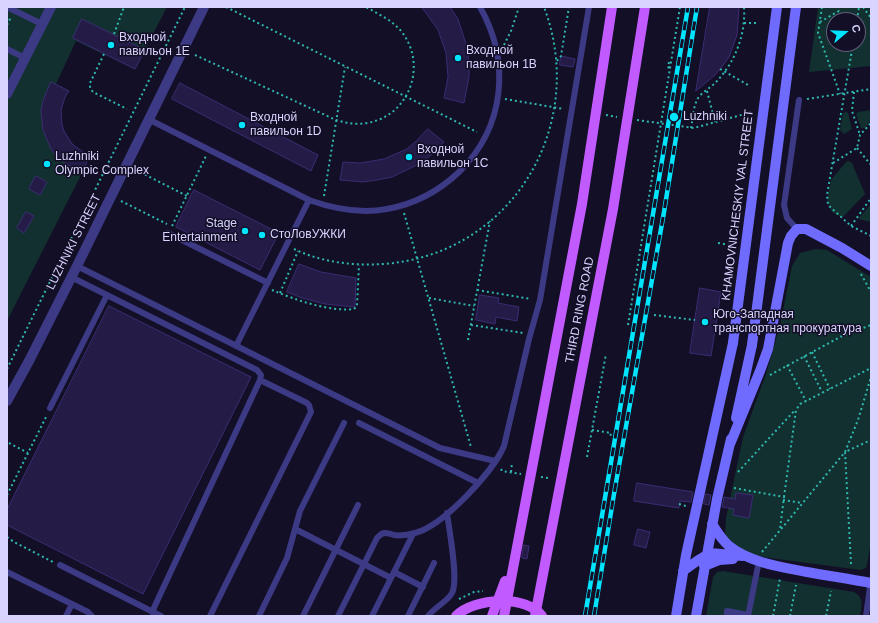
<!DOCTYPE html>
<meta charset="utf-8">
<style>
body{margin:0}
#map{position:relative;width:878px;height:623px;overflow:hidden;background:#130f26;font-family:Arial,sans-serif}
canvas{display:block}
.frame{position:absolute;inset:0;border:8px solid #d9d4ff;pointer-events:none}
.north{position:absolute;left:826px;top:12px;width:40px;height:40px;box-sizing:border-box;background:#130f26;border:1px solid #625e7d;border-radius:50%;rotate:71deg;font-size:11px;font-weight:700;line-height:16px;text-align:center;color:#d9d4ff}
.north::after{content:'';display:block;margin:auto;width:14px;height:18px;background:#00e5ff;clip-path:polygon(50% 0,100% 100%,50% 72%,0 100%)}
</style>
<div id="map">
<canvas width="878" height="623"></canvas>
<div class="frame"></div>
<div class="north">С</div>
</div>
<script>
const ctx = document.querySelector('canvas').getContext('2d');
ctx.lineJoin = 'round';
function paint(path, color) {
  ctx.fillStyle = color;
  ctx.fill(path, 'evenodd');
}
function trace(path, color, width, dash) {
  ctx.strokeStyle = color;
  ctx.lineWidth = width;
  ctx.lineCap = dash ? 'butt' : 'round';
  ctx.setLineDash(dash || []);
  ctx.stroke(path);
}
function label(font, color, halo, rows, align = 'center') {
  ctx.font = font + ' Arial,sans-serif';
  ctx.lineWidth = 3;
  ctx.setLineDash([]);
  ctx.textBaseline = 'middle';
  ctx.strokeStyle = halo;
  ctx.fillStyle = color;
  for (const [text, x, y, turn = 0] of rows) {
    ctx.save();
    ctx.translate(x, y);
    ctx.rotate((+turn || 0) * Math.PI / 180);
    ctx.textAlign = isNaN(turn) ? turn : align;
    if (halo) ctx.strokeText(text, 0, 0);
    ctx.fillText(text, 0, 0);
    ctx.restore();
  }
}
const green = new Path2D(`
 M7,7H167L135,69L76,41L56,84L69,91C53,117 62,143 90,155L82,173L7,321Z
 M818,7H871V66L809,72ZM834,20H858V44H834Z
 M871,110V120L865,128H861L856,114L858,112Z
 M846,112L848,113L852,129L844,134L840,130L843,113Z
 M849,161L852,163L865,194L843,217H841L832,212L828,202V195L831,180L846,162Z
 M871,204V222L858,219Z
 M815,249L827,250L871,277V542L867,565L866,568L861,570L762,557L747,553L733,545L725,534L726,518L743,437L766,374L780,325L792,266L800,253Z
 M723,571L854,592C864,597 862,606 860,616H706L713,577L717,572Z`);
const building = new Path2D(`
 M422,7H450L458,19L467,47L469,62V77L464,103L444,98L448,77L446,53L438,30Z
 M710,7H739L737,35L729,57L722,67L714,76L696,91Z
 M82,19L145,50L135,69L73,38Z
 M561,56L575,59L573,67L560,65Z
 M51,82L69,91L65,97L61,110L62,125L64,131L72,144L83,152L90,155L82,173L65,163L57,157L51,149L43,130L41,111L43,101Z
 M180,83L318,155L311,171L172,99Z
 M428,129L444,142L431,155L419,164L392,177L377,180L363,182L340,180L343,162L360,163L384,159L407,149L416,141Z
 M36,176L47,182L40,195L29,189Z
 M194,190L279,233L260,270L176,227Z
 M26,212L34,216L24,233L17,228Z
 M299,264L321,272L356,278L355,307L325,304L302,298L287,292Z
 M700,288L721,292L711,356L690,353Z
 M480,295L499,298L498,303L519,307L517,321L496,317L495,324L476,320Z
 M109,306L251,377L143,594L7,525V510Z
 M637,483L693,492L691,502L680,501L679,508L634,501Z
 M736,493L753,495L749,518L733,515L734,509L722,507L724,497L735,499Z
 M706,494L711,495L709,505L704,504Z
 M638,529L650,532L646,548L634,545Z
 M524,545L529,546L527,559L522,558Z`);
const path = new Path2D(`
 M226,7L477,132
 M822,7L818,33L840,94
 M863,7L871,18
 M857,20L859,7
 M820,22L839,11L848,20
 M744,23H758
 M7,25L11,17
 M114,34L124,7
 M853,44L827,195L828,205L851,226L871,236
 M504,45L511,31L519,7
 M104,54L90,83V88L93,92L127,109
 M195,55L336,120C346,123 356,125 367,123C410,116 428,64 401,31C392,20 378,14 366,7
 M557,61L561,56L569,7
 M669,62L668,67L670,68
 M720,69L750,86
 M707,91L715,122
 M854,92L852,111L860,135
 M505,99L564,109
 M807,99L871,89
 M606,115L617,117
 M637,120L694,128L752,112
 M691,128C693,119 693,108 697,100C700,93 711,88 717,81C735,62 746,34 744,7
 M857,148L871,165
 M833,163L857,148L860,135L871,123
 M136,170L187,196
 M324,196L345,67
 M121,201L167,224
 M404,213L471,447
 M172,226L206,156
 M851,226L871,198
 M718,243L730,245
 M294,249C321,262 352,266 382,264C511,256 589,126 544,7
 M861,274L871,292
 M272,290C296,300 329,312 354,309L357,306L359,265
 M477,290L531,299
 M280,293L298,251
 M429,298L474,306
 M654,315L695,320
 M471,325L523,333
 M628,325L680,7
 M468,340L490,221
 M812,352L830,389
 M804,356L822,392
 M787,365L806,401
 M7,369L185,7
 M770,375L842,336L871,325
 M592,430L611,433L610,438
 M9,443L28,453
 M587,457L606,354
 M501,469L502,471L521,474
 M511,472L512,463
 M738,472L795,410
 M541,477L548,478
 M734,488L784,497L780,529
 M7,495L47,415
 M784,497L796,410L800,404L806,401L871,368
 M783,500L802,503
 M679,504L686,506
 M7,537L14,542L53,562
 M762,552L845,452L858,420L871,377
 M851,564L845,452L871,440
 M459,599L474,592L483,591
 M773,616L780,578
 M790,616L796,585
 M826,616L831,591`);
const lane = new Path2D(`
 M7,7L42,24
 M7,49L25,58
 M148,119L309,200C334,209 360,214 387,209C415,204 438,192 459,172C505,127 511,62 480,7
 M797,229L787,218L784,205L799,100
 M168,233L268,283
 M77,266L440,448L495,461
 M71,277L257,370L261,375L260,380L152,612
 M236,346L309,200
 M50,408L107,295
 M359,423L478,483
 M295,529L391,578
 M60,565L161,616
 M7,572L88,612L92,616
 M394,572L423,587
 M66,616L72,604
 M210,616L311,412L309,405L307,403L260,380
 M259,616L287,558L300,511L344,423
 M303,616L358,505
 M338,616L377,538C380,535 381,533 385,533C388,533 391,534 394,535C401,536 408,535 415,533C443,526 493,472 504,446L529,339L540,300L589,7
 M372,616L413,534
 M408,616L434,563
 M428,616C435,607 448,601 452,593C459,581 449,529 447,513
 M727,616V611L748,615
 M748,616L759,561
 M866,616L871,580`);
const street = new Path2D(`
 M7,94L51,7
 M7,401L29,361L77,266L204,7`);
const secondary = new Path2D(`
 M736,418L752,345
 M730,444L760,371L768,349L788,243L791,236L797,229H806L842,248L871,266
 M712,524C717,532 722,540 729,546C751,563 781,567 807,572C829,576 850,579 871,583
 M704,566L719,560L733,559
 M683,571L697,561L710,553L743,556
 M676,616L686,555L733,343
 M696,616L717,499L731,439`);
const primary = new Path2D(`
 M456,616C474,598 526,594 542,616`);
const rail = new Path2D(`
 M585,616L688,7
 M594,616L614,494L664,212L697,7`);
const secondaryBridge = new Path2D(`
 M733,343L777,7
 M752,345L796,7`);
const primaryBridge = new Path2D(`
 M492,616L505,581
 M504,616L582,204L612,7
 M535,616L613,209L645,7`);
const markers = [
 [111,45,4,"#00e5ff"],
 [458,58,4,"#00e5ff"],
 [674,117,5,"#00e5ff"],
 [242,125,4,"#00e5ff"],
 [409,157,4,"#00e5ff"],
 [47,164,4,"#00e5ff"],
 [245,231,4,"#00e5ff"],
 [262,235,4,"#00e5ff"],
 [705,322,4,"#00e5ff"]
];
const poiNames = [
 ["Входной",119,38],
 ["павильон 1E",119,52],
 ["Входной",466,51],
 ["павильон 1B",466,65],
 ["Luzhniki",683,117],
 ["Входной",250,118],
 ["павильон 1D",250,132],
 ["Входной",417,150],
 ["павильон 1C",417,164],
 ["Luzhniki",55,157],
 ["Olympic Complex",55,171],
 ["Stage",237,224,"right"],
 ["Entertainment",237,238,"right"],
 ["СтоЛовУЖКИ",270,235],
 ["Юго-Западная",713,315],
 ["транспортная прокуратура",713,329]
];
const streetNames = [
 ["KHAMOVNICHESKIY VAL STREET",738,205,-83],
 ["LUZHNIKI STREET",74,242,-63],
 ["THIRD RING ROAD",580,310,-79]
];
paint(green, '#12302f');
paint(building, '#241b47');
trace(building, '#3b2d73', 1);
trace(path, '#2fb8b0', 2, [2, 3]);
trace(lane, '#3d3a85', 6);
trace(street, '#3d3a85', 10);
trace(secondary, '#6f6bff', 10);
trace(primary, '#c25bff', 10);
trace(rail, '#00e5ff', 4.5);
trace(rail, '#130f26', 3, [9]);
trace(secondaryBridge, '#6f6bff', 10);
trace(primaryBridge, '#c25bff', 10);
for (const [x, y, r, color] of markers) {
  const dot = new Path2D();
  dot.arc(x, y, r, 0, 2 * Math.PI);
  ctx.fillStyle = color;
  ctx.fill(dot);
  trace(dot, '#130f26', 1.5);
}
label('12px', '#d9d4ff', '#130f26', poiNames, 'left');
label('12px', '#d9d4ff', '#130f26', streetNames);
</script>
